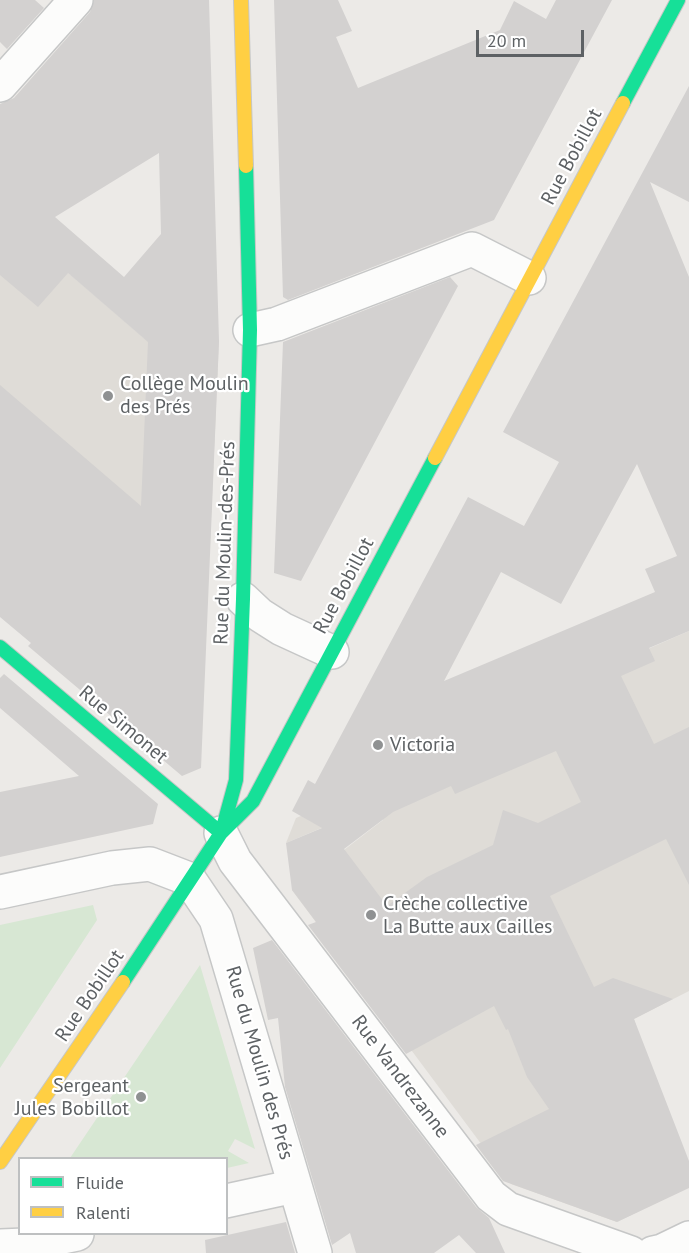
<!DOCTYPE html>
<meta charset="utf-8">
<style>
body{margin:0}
#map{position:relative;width:689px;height:1253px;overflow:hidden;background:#eceae7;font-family:"PT Sans",sans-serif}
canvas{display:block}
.legend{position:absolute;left:18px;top:1157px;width:210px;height:78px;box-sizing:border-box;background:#fff;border:2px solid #bec0c1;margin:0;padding:8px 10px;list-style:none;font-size:18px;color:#5d6164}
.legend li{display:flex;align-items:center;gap:12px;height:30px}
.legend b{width:30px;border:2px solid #bec0c1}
.scale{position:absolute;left:476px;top:30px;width:108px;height:27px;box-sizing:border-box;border:3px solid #5d6164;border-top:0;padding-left:8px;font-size:18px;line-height:21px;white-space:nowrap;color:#5d6164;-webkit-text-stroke:4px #fff;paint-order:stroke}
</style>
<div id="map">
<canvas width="689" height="1253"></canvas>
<ul class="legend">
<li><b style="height:8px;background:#16e098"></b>Fluide</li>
<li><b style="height:8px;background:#ffcf43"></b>Ralenti</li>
</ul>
<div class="scale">20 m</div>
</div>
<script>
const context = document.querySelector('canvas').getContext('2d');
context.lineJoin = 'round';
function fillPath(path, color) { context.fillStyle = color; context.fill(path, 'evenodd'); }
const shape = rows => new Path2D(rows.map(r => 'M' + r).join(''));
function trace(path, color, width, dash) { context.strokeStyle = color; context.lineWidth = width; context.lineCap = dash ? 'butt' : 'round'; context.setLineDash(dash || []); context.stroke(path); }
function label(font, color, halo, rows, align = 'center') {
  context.font = font + ' "PT Sans",sans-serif'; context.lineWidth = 4.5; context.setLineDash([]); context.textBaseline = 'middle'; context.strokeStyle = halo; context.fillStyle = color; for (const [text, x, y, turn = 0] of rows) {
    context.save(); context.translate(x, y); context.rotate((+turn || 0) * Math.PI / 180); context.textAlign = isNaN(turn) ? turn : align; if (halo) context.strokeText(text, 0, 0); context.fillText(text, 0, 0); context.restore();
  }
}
fillPath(shape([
 [0,214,144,338,219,341,210,544,0,451],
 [689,631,689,991,634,1019,689,1187,617,1222,511,1184,292,890,383,820,376,805,286,843,296,818,327,805,586,676]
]), '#dfdcd7');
fillPath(shape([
 [93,905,97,920,0,1068,0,925],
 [200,965,255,1149,235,1139,228,1151,249,1163,227,1168,226,1158,70,1158]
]), '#d7e7d3');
fillPath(shape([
 [0,0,35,0,44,8,7,49,0,42],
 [94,0,209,0,219,341,201,768,182,776,28,646,31,643,0,617,0,385,141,506,148,342,68,273,38,307,0,275,0,104,14,98,90,12],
 [159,153,161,234,124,277,55,217],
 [274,0,338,0,352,31,336,37,358,88,500,30,514,1,546,19,556,0,612,0,494,220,288,300,283,297],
 [689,86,689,202,650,182,689,277,689,631,649,648,655,661,621,676,654,744,689,727,689,885,666,839,550,896,594,987,613,978,673,999,634,1019,689,1161,689,1188,617,1222,503,1181,476,1145,549,1109,527,1077,508,1029,506,1030,494,1006,406,1054,308,925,316,922,292,890,286,843,322,828,292,811,308,780,315,784,468,497,524,526,559,462,503,432],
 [637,464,677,556,645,569,655,592,444,681,501,572,561,604],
 [556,751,581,802,538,823,503,810,493,845,427,877,387,906,344,849,393,812,451,786,455,794],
 [450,277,458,286,301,581,274,573,283,342],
 [4,674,158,804,153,824,0,857,0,792,79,776,0,708,0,678],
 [272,940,476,1207,489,1218,505,1253,476,1253,459,1235,434,1253,356,1253,350,1233,332,1245,285,1087,278,1018,268,1020,253,948],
 [286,1222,295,1253,206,1253,205,1240]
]), '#d3d1d0');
const street = shape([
 [0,85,76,0],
 [250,330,277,324,472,249,529,278],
 [243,599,260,615,282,629,332,652],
 [221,833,235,861,491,1196,508,1209,631,1253],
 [0,892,112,868,150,864,189,879,216,919,315,1253],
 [226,1201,295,1186],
 [0,1246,25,1245,77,1234],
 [653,1253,662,1251,689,1238]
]);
const fast = shape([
 [623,103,678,0],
 [0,647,221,833],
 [222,831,236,780,243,599,250,330,246,166],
 [123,982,221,833,253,801,435,458]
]);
const slow = shape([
 [241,0,246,166],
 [435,458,623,103],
 [0,1162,123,982]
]);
trace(street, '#c6c7c7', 36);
trace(fast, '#c6c7c6', 16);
trace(slow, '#c6c7c6', 16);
trace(street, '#fcfcfb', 33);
trace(fast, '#16e098', 14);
trace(slow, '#ffcf43', 14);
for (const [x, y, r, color] of [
 [108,396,6,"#8f9192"],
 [378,745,6,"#8f9192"],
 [371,915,6,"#8f9192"],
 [141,1097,6,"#8f9192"]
]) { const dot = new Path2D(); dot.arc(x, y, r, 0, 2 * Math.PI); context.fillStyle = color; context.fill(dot); trace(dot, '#fff', 2); }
label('20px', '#5d6164', '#fff', [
 ["Rue Bobillot",572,157,-62],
 ["Rue du Moulin-des-Prés",225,543,-88],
 ["Rue Bobillot",344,586,-62],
 ["Rue Simonet",123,725,40],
 ["Rue Bobillot",90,996,-56],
 ["Rue du Moulin des Prés",259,1063,74],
 ["Rue Vandrezanne",400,1077,53]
]);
label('20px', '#5d6164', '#fff', [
 ["Collège Moulin",120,384],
 ["des Prés",120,407],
 ["Victoria",390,745],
 ["Crèche collective",383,904],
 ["La Butte aux Cailles",383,927],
 ["Sergeant",129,1086,"right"],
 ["Jules Bobillot",129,1109,"right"]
], 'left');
</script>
